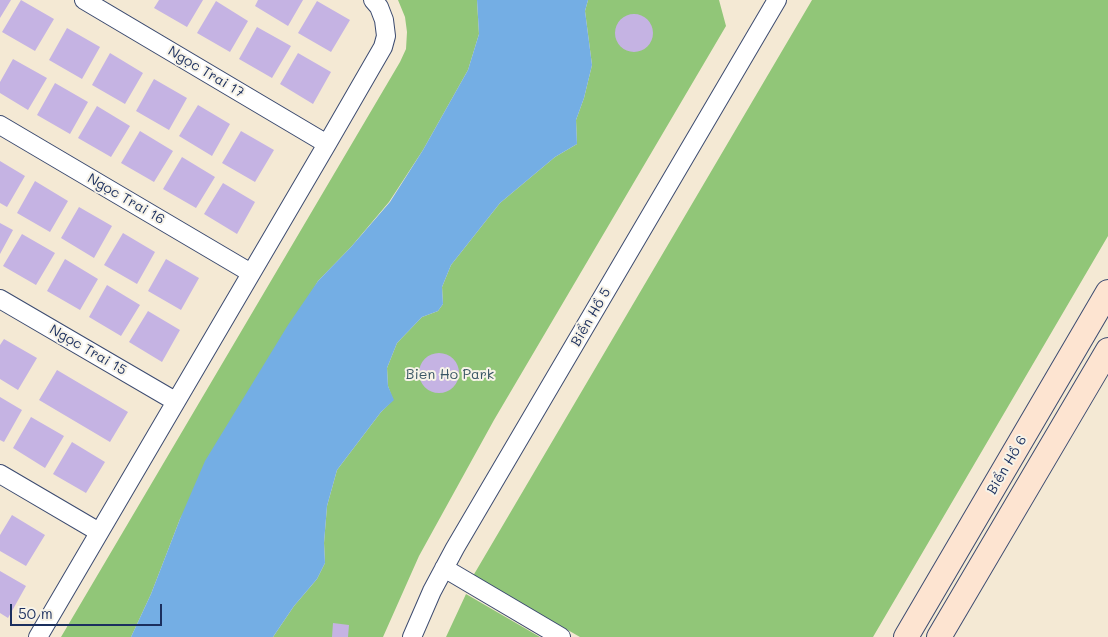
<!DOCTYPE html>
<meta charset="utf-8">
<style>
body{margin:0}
#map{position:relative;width:1108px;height:637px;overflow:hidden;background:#f4e9d4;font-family:Mali,sans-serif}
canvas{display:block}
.scale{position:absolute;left:10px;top:604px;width:152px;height:22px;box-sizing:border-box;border:2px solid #1b2f5e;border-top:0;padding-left:6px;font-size:15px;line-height:18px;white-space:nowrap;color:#1b2f5e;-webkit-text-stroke:4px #f7f3e8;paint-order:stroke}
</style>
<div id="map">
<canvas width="1108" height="637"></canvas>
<div class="scale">50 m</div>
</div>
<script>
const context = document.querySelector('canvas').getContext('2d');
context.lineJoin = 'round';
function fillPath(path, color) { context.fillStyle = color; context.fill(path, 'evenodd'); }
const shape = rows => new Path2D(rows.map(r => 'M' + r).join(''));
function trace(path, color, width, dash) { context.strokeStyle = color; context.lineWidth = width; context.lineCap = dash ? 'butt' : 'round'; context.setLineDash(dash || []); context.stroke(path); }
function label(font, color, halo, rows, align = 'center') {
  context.font = font + ' Mali,sans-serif'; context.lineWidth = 4; context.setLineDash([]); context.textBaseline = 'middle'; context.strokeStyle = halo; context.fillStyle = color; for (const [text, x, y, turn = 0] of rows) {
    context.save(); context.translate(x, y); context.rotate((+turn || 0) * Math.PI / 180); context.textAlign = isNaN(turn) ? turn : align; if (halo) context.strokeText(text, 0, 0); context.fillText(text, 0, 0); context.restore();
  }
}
fillPath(shape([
 [398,0,477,0,479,34,468,70,423,150,389,202,351,247,318,281,180,519,151,594,131,637,61,637,400,62,406,49,407,32,405,17],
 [588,0,719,0,726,26,494,420,419,556,383,637,273,637,294,606,317,579,325,563,324,543,327,506,337,470,381,412,393,400,388,386,387,368,397,343,422,317,438,311,443,304,442,287,451,265,500,203,555,157,577,144,576,120,584,98,592,65,585,11],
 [812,0,1108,0,1108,236,873,637,580,637,473,576],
 [466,594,540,637,446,637]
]), '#91c678');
fillPath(shape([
 [477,0,588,0,585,11,592,65,584,98,576,120,577,144,555,157,500,203,451,265,442,287,443,304,438,311,422,317,397,343,387,368,388,386,394,400,381,412,337,470,327,506,324,543,325,563,317,579,294,606,273,637,131,637,151,594,180,519,205,461,288,325,318,281,351,247,390,202,423,150,468,70,479,34]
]), '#74aee4');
fillPath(shape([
 [0,0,11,0,0,18],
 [21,0,54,19,35,51,2,32],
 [159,0,203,0,187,27,154,8],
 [258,0,303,0,288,26,255,6],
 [216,1,248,21,230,52,197,33],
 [317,1,350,20,331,52,298,33],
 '615 33a19 19 0 1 1 38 0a19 19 0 1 1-38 0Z',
 [257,27,291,46,272,78,239,59],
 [67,28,100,47,82,79,49,60],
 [110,53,143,73,125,104,92,85],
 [298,53,331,72,313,104,280,84],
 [13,59,47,78,28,110,0,93,0,82],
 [154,79,187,98,169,130,136,111],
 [55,83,88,102,70,134,37,115],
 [198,105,230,124,212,156,179,136],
 [97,106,130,126,111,157,78,138],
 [140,131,173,151,154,182,121,163],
 [241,131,274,150,255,182,222,163],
 [182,157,215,177,196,208,163,189],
 [0,161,25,176,7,207,0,203],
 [35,181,68,201,50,232,17,213],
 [223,183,255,202,237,234,204,214],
 [79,207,112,226,94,258,61,238],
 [0,223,13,230,0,254],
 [123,233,155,252,137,284,104,265],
 [22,234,55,253,36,285,3,266],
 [65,259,98,279,80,310,47,291],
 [166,259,199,278,181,310,148,291],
 [107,285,140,305,121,336,89,317],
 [148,311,180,330,162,362,129,342],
 [4,339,37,358,18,390,0,379,0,345],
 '419 373a20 20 0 1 1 40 0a20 20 0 1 1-40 0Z',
 [57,370,128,412,110,442,39,400],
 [0,397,22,410,4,442,0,440],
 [31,417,64,436,45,468,13,448],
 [72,442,105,462,86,493,53,474],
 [12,515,45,535,26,566,0,551,0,535],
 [0,571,26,586,8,618,0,613],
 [333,623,349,625,348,637,332,637]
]), '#c5b3e3');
const street = shape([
 [84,0,327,144],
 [0,125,251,273],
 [0,299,175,401],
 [0,474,99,532],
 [444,568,561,637],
 [38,637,327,144,383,47,386,36,384,20,379,7,373,0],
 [412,637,432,591,455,548,777,0]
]);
const secondary = shape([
 [906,637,1108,292],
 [939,637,1108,350]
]);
trace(street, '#3c4b70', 20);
trace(secondary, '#3c4b70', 26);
trace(street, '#fff', 18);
trace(secondary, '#fde4d1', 24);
label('14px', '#1b2f5e', '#f7f3e8', [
 ["Ngọc Trai 17",206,72,31],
 ["Ngọc Trai 16",126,199,30],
 ["Biển Hồ 5",591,317,-60],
 ["Ngọc Trai 15",88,350,30],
 ["Biển Hồ 6",1007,465,-60]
]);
label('14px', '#385564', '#f7f3e8', [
 ["Bien Ho Park",450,375]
]);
</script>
